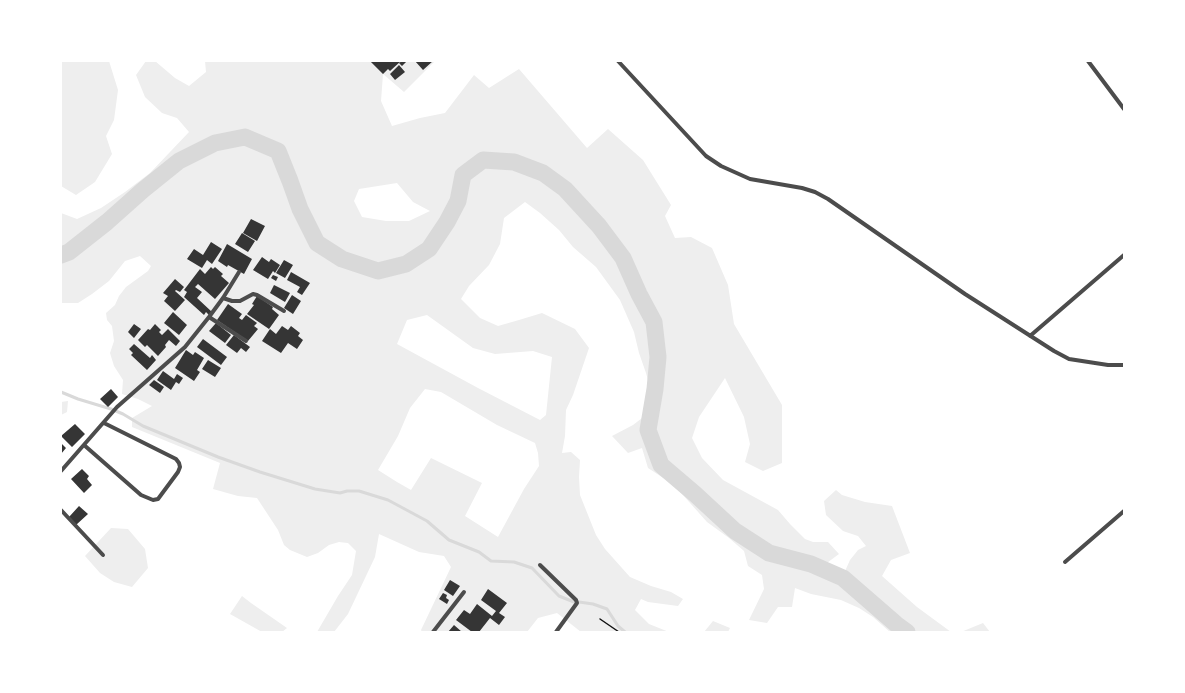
<!DOCTYPE html>
<style>
body{margin:0}
#map{position:relative;width:1185px;height:693px;overflow:hidden;background:#fff;font-family:"IBM Plex Sans",sans-serif}
canvas{display:block}
.frame{position:absolute;inset:0;border:62px solid #fff;pointer-events:none}
</style>
<div id="map">
<canvas width="1185" height="693"></canvas>
<div class="frame"></div>
</div>
<script>
const context = document.querySelector('canvas').getContext('2d');
context.lineJoin = 'round';
function fillPath(path, color) { context.fillStyle = color; context.fill(path, 'evenodd'); }
const shape = rows => new Path2D(rows.map(r => 'M' + r).join(''));
function trace(path, color, width, dash) { context.strokeStyle = color; context.lineWidth = width; context.lineCap = dash ? 'butt' : 'round'; context.setLineDash(dash || []); context.stroke(path); }
fillPath(shape([
 [61,61,109,61,118,90,114,120,106,136,112,154,95,182,76,195,61,186],
 [146,61,155,61,175,78,189,86,206,72,205,61,435,61,404,92,383,74,381,101,392,126,420,118,445,113,474,75,489,88,519,69,587,148,608,129,643,160,671,205,665,216,675,238,691,237,712,248,728,285,734,324,782,405,782,463,763,471,745,462,750,444,744,417,725,378,699,417,692,438,702,458,723,480,778,510,790,524,805,539,813,542,828,542,839,554,820,568,842,578,850,560,858,550,866,546,858,536,843,531,826,515,824,501,836,490,842,495,865,502,892,506,910,553,891,560,882,576,917,607,951,632,890,632,873,617,859,608,841,600,811,594,795,588,792,607,778,607,767,623,749,620,764,589,762,575,748,566,744,551,729,538,707,522,674,485,648,468,642,448,628,453,612,436,633,425,646,415,653,398,646,373,639,353,634,332,620,300,596,267,573,247,559,230,540,213,525,202,504,218,500,244,489,265,469,286,461,299,480,318,498,326,519,320,542,313,575,329,589,348,573,395,566,410,565,436,562,453,571,452,580,460,579,477,580,495,596,535,605,549,630,577,651,586,671,592,683,599,678,606,648,602,641,599,635,610,649,624,669,632,581,632,557,613,538,618,527,632,422,632,421,630,451,567,444,556,419,552,379,534,375,557,348,614,334,632,317,632,338,596,352,575,356,551,348,543,339,542,329,545,318,553,307,557,290,550,284,545,278,530,257,498,238,496,213,489,220,463,132,427,132,418,152,406,138,399,122,394,123,380,114,366,110,353,114,341,112,326,107,320,106,313,115,305,119,296,126,287,148,271,151,266,140,256,125,261,109,281,92,294,78,303,61,303,61,213,77,219,101,208,125,192,150,173,189,132,177,118,162,113,145,97,136,75],
 [397,183,413,202,430,211,409,221,386,221,362,217,354,201,359,189],
 [427,315,473,348,495,354,533,351,552,357,546,415,540,420,478,388,397,344,407,320],
 [425,389,441,392,497,425,535,443,538,453,539,466,524,489,498,537,465,516,482,483,431,458,411,490,397,482,378,470,398,436,410,408],
 [68,401,67,412,61,415,61,402],
 [111,528,128,529,145,549,148,568,132,587,114,582,100,573,85,556],
 [242,596,251,603,287,628,282,632,262,632,230,614],
 [713,621,730,628,728,632,704,632],
 [983,623,990,632,961,632]
]), '#eee');
trace(shape([
 [61,392,78,399,111,409,123,414,143,426,218,457,260,472,315,489,340,493,347,491,359,491,388,500,427,521,449,540,479,552,491,561,514,562,532,568,559,596,574,602],
 [579,602,593,604,607,609,618,626,625,632]
]), '#d9d9d9', 3);
trace(shape([
 [61,255,69,252,107,222,143,190,179,161,215,143,245,137,278,151,290,181,300,209,317,243,342,259,378,271,406,264,429,249,447,222,458,201,463,175,483,160,514,162,543,173,565,189,599,226,623,258,639,294,654,322,658,357,655,389,648,430,661,465,695,494,735,531,769,553,811,564,843,578,896,624,907,632]
]), '#d9d9d9', 17);
fillPath(shape([
 [370,61,401,61,390,71,388,69,383,74],
 [402,61,407,61,402,66,399,63],
 [415,61,433,61,423,70],
 [399,65,405,72,395,80,390,74],
 [251,219,265,226,257,241,243,233],
 [242,233,255,241,248,252,235,244],
 [211,242,222,249,212,264,207,260,202,268,187,259,194,249,203,255],
 [227,244,252,259,244,274,228,265,227,267,218,261],
 [262,257,269,262,271,259,280,265,275,273,273,271,268,279,253,270],
 [284,260,293,265,285,278,276,273],
 [211,267,213,269,215,267,223,274,221,276,229,283,215,299,198,284,195,287,202,292,197,298,212,312,209,315,206,312,204,315,184,297,187,292,184,290,200,269,205,274],
 [291,272,310,283,302,295,297,292,300,287,287,280],
 [273,275,278,277,276,281,271,278],
 [175,279,184,287,180,292,176,290,175,291,185,300,175,311,164,301,168,296,163,293],
 [274,285,290,293,285,302,270,293],
 [292,295,301,301,293,314,284,308],
 [257,296,273,307,272,309,279,315,269,329,247,314,254,305,252,304],
 [228,304,242,314,239,318,242,320,246,315,257,323,254,326,258,329,248,341,217,320],
 [173,312,187,325,179,335,164,323],
 [216,323,231,335,225,343,209,331],
 [134,324,141,329,134,338,128,332],
 [155,324,161,330,159,332,162,335,168,329,180,341,176,346,169,340,165,345,166,347,158,356,147,345,145,347,138,340,148,329,150,330],
 [282,326,288,330,291,326,300,333,298,336,303,340,297,349,288,343,281,353,262,341,270,329,276,334],
 [234,335,250,347,246,352,241,348,237,353,226,345],
 [203,339,227,357,221,365,197,347],
 [134,344,150,358,152,355,156,360,147,370,131,355,133,353,129,349],
 [186,350,193,355,195,352,204,358,197,370,200,372,194,381,175,368],
 [208,360,221,368,215,377,202,369],
 [163,371,174,379,177,374,183,378,179,384,176,382,171,390,157,380],
 [154,380,164,387,160,393,149,385],
 [111,389,118,397,108,407,100,399],
 [75,424,85,434,72,447,61,436],
 [61,443,66,448,61,454],
 [82,469,89,476,87,479,92,485,84,493,71,479],
 [79,506,88,514,76,525,69,517],
 [450,580,460,586,453,596,444,590],
 [488,589,507,603,499,613,505,617,499,625,490,618,479,632,472,632,456,620,464,610,470,614,477,604,492,616,496,611,481,600],
 [443,593,447,595,446,598,449,600,447,604,439,599],
 [454,625,462,632,448,632]
]), '#353535');
trace(shape([
 [600,619,619,632]
]), '#111', 1.5);
trace(shape([
 [618,61,706,156,721,166,750,179,802,188,815,192,828,199,965,294,1054,351,1069,359,1108,365,1124,365],
 [1088,61,1124,109],
 [223,298,232,301,240,301,253,294,257,295,284,311],
 [209,317,246,341],
 [1030,336,1124,255],
 [84,445,141,495,153,500,158,499,178,472,180,467,179,463,176,459,104,423],
 [61,471,117,407,185,347,209,317,223,298,239,272],
 [61,510,103,555],
 [1065,562,1124,511],
 [540,565,576,600,577,603,556,632],
 [433,632,464,592]
]), '#4c4c4c', 4);
</script>
